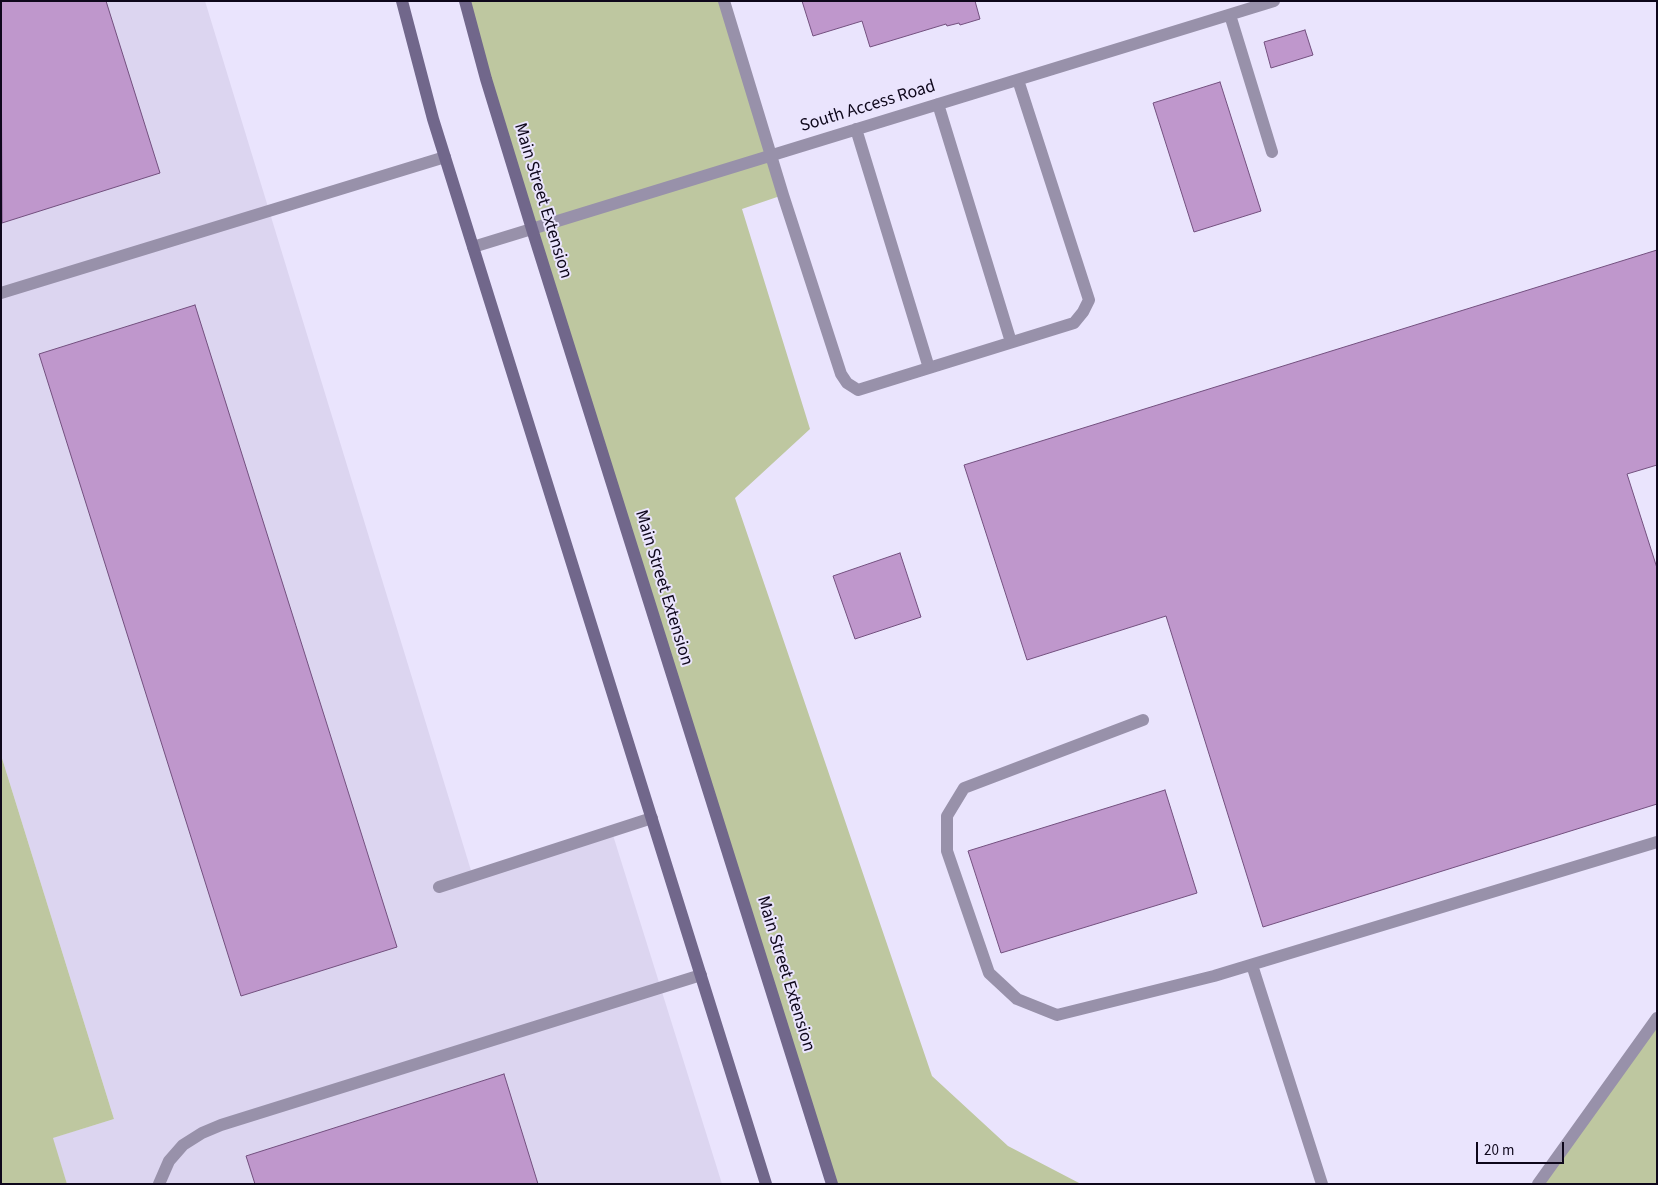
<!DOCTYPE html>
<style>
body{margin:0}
#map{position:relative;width:1658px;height:1185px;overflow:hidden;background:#eae4fd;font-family:"Source Sans 3",sans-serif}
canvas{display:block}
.frame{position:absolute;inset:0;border:2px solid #0e071b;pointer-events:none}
.scale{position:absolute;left:1476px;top:1142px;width:88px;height:22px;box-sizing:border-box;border:2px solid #0e071b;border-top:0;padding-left:6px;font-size:15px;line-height:18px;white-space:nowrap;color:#0e071b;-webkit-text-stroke:4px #eae4fd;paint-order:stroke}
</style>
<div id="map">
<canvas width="1658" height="1185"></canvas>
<div class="frame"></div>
<div class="scale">20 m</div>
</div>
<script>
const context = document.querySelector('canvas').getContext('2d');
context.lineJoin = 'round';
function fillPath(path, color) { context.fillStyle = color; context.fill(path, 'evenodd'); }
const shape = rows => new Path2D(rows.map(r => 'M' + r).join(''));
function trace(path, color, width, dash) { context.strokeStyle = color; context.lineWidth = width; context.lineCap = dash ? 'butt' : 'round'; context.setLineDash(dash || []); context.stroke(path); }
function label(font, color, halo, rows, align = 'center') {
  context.font = font + ' "Source Sans 3",sans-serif'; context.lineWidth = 4; context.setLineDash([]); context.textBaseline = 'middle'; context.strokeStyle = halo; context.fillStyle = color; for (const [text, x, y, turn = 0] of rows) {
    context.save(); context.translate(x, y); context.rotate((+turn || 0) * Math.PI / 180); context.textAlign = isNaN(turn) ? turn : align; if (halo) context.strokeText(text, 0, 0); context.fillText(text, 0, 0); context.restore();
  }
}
fillPath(shape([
 [1,1,205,1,473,877,612,832,722,1184,67,1184,52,1138,114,1119,1,755]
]), '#dcd5f0');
fillPath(shape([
 [465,1,724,1,783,195,742,209,810,429,735,498,932,1076,1008,1146,1081,1184,832,1184],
 [1,755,114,1119,53,1138,67,1184,1,1184],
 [1657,1018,1657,1184,1538,1184]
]), '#bec7a0');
const building = shape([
 [1,1,106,1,160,173,2,223,1,1],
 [802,1,975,1,980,19,960,25,959,23,947,26,946,24,870,47,862,21,813,36,802,1],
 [1305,30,1313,55,1271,68,1264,42,1305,30],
 [1220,82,1261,211,1194,232,1153,103,1220,82],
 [1657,250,1657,465,1627,474,1657,568,1657,804,1263,927,1166,616,1027,660,964,465,1657,250],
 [195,305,397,947,241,996,39,354,195,305],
 [900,553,921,617,855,639,833,576,900,553],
 [1165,790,1197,893,1001,953,968,851,1165,790],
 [504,1074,538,1184,255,1184,246,1156,504,1074]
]);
fillPath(building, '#bf97cc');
trace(building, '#73507f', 1);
trace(shape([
 [724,1,783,195,841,374,847,383,858,390,1074,323,1083,312,1089,300,1018,80],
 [1230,15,1272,152],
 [938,104,1011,342],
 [856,129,929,368],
 [473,247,1274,1],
 [1,293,445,157],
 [1143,720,964,788,947,816,947,851,989,973,1017,999,1057,1015,1214,976,1657,842],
 [439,887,652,818],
 [1252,965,1322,1184],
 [159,1184,169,1161,183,1145,202,1133,221,1125,701,975],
 [1538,1184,1657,1018]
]), '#9891aa', 12);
trace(shape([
 [402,1,433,119,766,1184],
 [465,1,486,79,532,229,832,1184]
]), '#71678b', 12);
label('18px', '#0e071b', '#eae4fd', [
 ["South Access Road",868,107,-17],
 ["Main Street Extension",542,201,73],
 ["Main Street Extension",663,588,73],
 ["Main Street Extension",785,974,73]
]);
</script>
